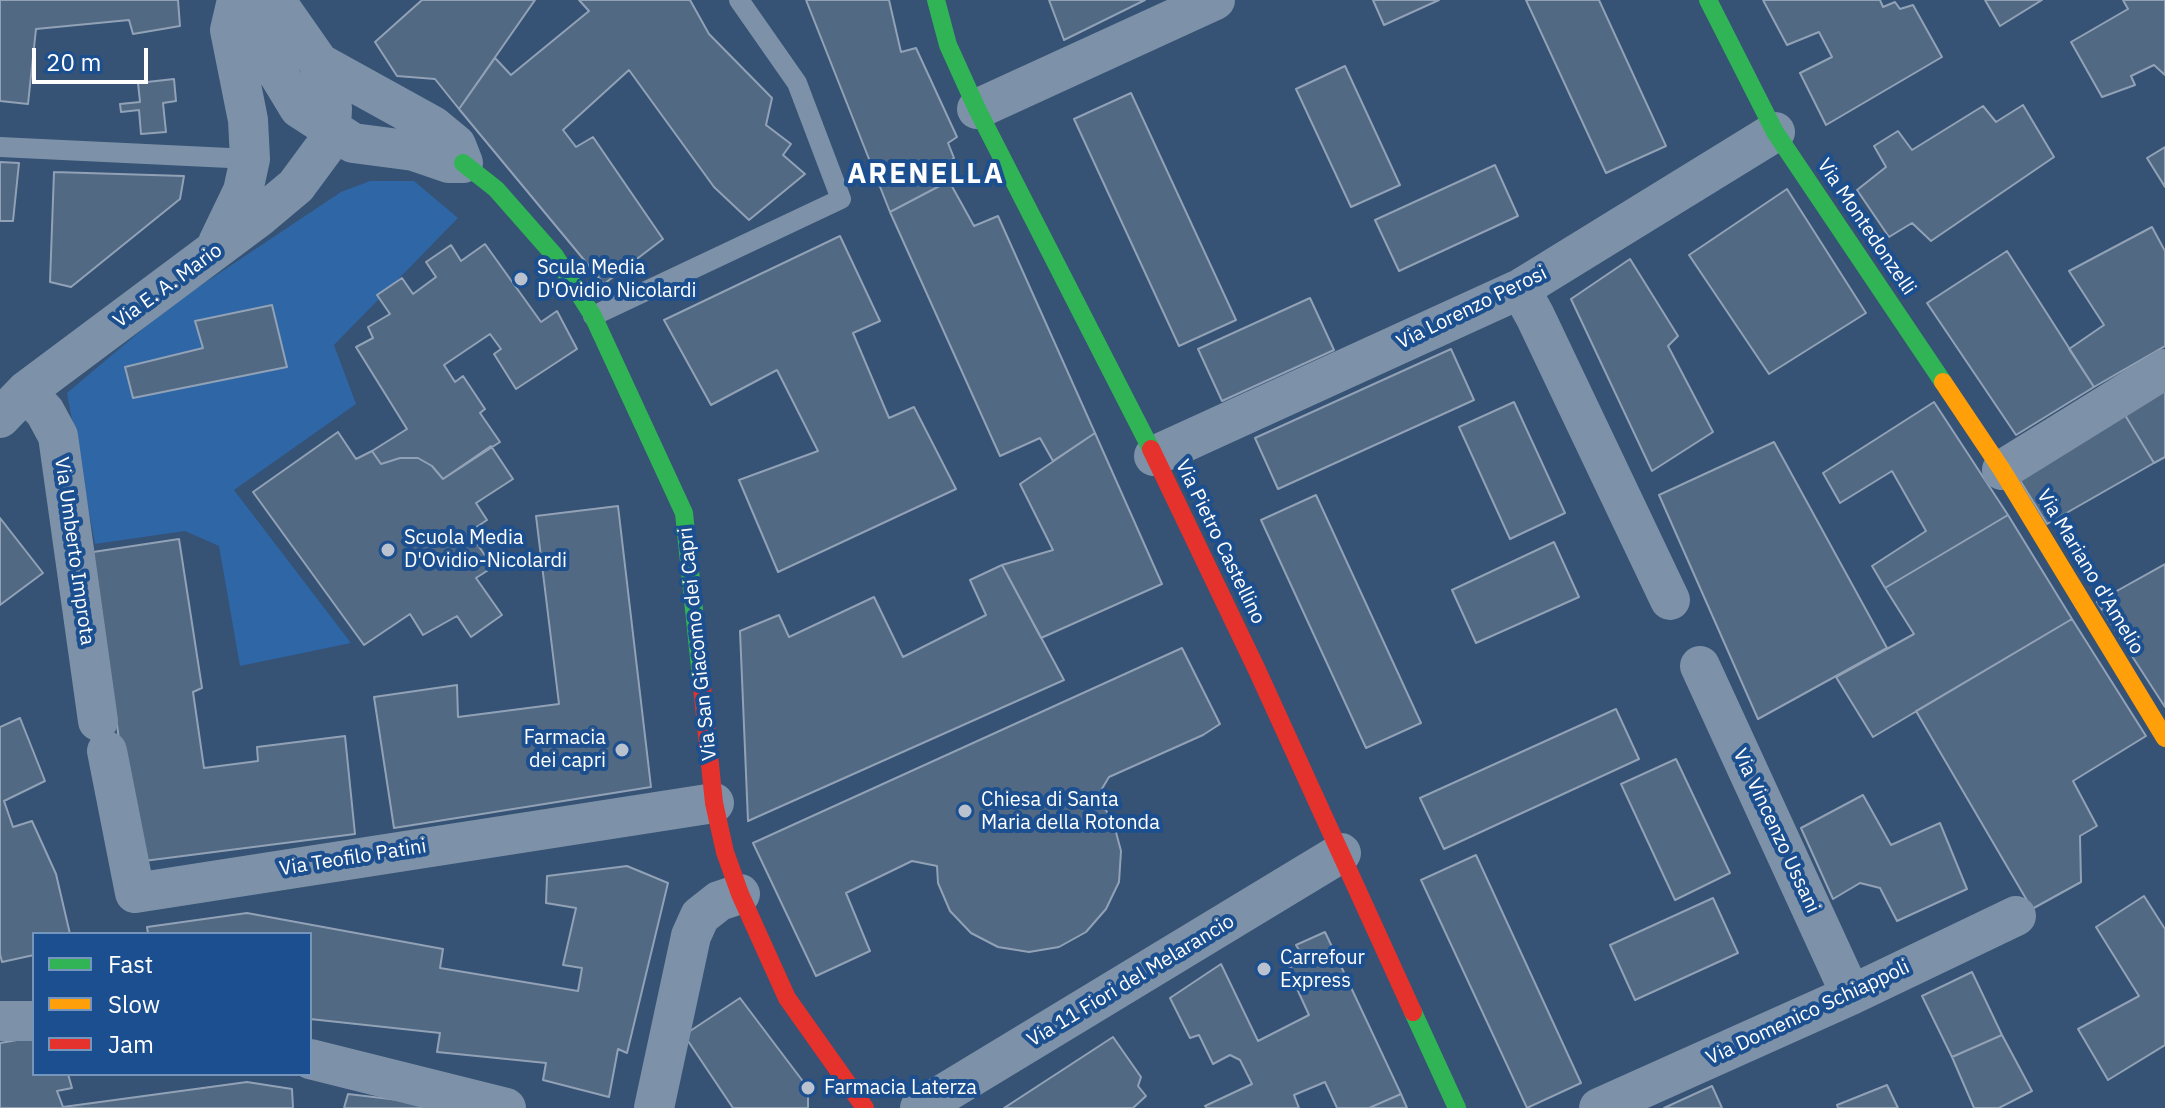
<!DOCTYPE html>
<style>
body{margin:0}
#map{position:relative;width:2165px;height:1108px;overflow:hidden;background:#365274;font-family:"IBM Plex Sans",sans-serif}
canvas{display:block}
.legend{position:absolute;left:32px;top:932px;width:280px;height:144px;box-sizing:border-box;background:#1b4f8f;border:2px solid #7695bc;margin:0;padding:10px 14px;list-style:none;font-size:24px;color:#fff}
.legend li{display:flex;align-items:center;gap:16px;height:40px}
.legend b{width:40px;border:2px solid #7695bc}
.scale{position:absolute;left:32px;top:48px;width:116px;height:36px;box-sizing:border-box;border:4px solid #fff;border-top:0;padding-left:10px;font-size:24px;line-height:28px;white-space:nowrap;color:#fff;-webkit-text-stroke:6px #1b4f8f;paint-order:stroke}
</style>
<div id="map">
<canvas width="2165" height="1108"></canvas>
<ul class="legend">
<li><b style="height:10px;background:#30b455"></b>Fast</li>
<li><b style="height:10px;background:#ff9f0a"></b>Slow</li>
<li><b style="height:10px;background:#e5322d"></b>Jam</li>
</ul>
<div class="scale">20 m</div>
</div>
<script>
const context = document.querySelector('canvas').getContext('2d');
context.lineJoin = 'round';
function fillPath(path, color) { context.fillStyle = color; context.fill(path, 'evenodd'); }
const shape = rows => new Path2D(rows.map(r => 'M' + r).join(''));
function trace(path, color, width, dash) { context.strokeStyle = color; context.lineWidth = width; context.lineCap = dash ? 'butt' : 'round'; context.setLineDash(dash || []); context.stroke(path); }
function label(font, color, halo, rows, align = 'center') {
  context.font = font + ' "IBM Plex Sans",sans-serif'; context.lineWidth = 8; context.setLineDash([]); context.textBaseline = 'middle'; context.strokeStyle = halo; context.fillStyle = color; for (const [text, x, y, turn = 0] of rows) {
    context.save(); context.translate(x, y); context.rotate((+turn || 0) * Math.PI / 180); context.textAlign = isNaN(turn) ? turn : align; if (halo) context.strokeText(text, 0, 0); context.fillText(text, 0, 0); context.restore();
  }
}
fillPath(shape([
 [370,181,414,181,458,218,334,345,356,404,234,490,351,643,240,666,219,546,185,531,95,544,67,393,170,306,341,192]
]), '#2f66a5');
const building = shape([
 [0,0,178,0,180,26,133,34,129,20,36,29,28,104,0,101,0,0],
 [422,0,535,0,459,109,435,79,397,76,375,42,422,0],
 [690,0,709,34,772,98,766,125,791,144,783,155,805,174,749,220,714,187,629,70,563,130,576,147,593,137,663,239,604,284,459,109,495,58,511,75,589,11,579,0,690,0],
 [806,0,889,0,901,52,916,48,957,137,948,143,954,158,944,166,949,181,890,212,806,0],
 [1049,0,1145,0,1064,40,1049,0],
 [1373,0,1439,0,1384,25,1373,0],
 [1526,0,1599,0,1666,146,1606,173,1526,0],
 [1763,0,1880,0,1883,7,1895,2,1900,9,1913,5,1942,57,1826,125,1800,73,1832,57,1819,32,1787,45,1763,0],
 [1985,0,2042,0,2000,26,1985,0],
 [2123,0,2165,0,2165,75,2154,65,2131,76,2135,85,2102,97,2071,42,2128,9,2123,0],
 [1345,66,1400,185,1351,207,1296,89,1345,66],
 [174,79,176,101,163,103,166,132,141,134,139,110,121,112,120,104,140,102,138,83,174,79],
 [1131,93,1236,320,1179,346,1074,119,1131,93],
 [2023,105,2054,157,1931,241,1912,223,1889,237,1857,190,1886,167,1874,146,1898,131,1912,150,1983,106,1996,122,2023,105],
 [2165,147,2165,187,2147,158,2165,147],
 [0,162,19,163,13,221,0,221,0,162],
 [1495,165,1518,216,1399,271,1375,220,1495,165],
 [54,172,184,176,180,199,71,287,50,282,54,172],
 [949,181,974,226,998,216,1095,433,1053,461,1040,438,1000,456,890,212,949,181],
 [1787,189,1866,313,1769,374,1689,255,1787,189],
 [2152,227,2165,251,2165,346,2094,387,2069,349,2104,325,2069,271,2152,227],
 [840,236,880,321,853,333,889,418,914,407,956,489,778,572,739,480,818,451,777,370,711,405,664,320,840,236],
 [485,244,541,322,557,311,577,349,516,389,494,354,501,349,490,334,444,365,455,382,463,376,485,409,480,413,500,442,443,479,432,466,418,458,400,458,381,464,372,451,407,429,356,347,373,338,368,327,390,314,377,295,402,278,413,294,436,277,426,262,451,245,461,261,485,244],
 [2007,251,2094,387,2016,435,1927,303,2007,251],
 [1630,259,1678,336,1668,346,1713,432,1652,471,1571,299,1630,259],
 [1310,298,1334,350,1222,401,1198,349,1310,298],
 [272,305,287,367,133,398,125,367,203,348,195,321,272,305],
 [1451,349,1474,400,1278,489,1255,438,1451,349],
 [2165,385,2165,457,2154,463,2122,410,2165,385],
 [1514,402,1565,513,1510,539,1459,427,1514,402],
 [1934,402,2008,515,1885,588,1872,566,1926,531,1892,471,1840,503,1823,473,1934,402],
 [2122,410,2154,463,2047,524,2016,474,2122,410],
 [338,432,356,459,372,451,381,464,400,458,418,458,432,466,443,479,491,446,513,479,476,503,487,520,469,532,493,567,476,578,502,615,471,637,457,616,423,635,410,614,364,645,253,492,338,432],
 [1095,433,1162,584,1041,638,1002,565,1053,550,1020,484,1095,433],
 [1774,442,1887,648,1758,719,1659,495,1774,442],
 [1316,495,1421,723,1366,748,1261,520,1316,495],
 [618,506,651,787,394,828,374,697,457,685,458,717,559,704,536,516,618,506],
 [2008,515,2072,619,1873,737,1836,677,1914,634,1885,588,2008,515],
 [0,518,43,573,0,605,0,518],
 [179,539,202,688,193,692,204,768,258,761,257,747,345,736,355,834,136,862,93,552,179,539],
 [1554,542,1579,597,1476,643,1452,590,1554,542],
 [2165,564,2165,707,2097,602,2165,564],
 [1002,565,1064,680,748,821,740,631,779,615,789,637,874,597,903,657,986,615,970,580,1002,565],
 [2072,619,2146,736,2073,781,2097,826,2080,836,2081,882,2032,909,1916,711,2072,619],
 [1182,648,1220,724,1203,735,1109,777,1097,797,1113,821,1121,851,1119,882,1106,909,1086,932,1059,947,1029,952,998,947,971,933,950,911,938,883,937,866,912,861,846,893,870,951,816,976,753,843,1182,648],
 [1616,709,1639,759,1444,849,1420,798,1616,709],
 [20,718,45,781,4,801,13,827,32,821,56,874,70,934,34,934,34,955,2,962,0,954,0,727,20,718],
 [1676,759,1730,873,1675,900,1621,784,1676,759],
 [1863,795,1891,845,1940,823,1967,889,1897,921,1880,888,1860,883,1833,899,1801,828,1863,795],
 [1476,855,1581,1083,1527,1108,1421,880,1476,855],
 [627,866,668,883,627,1053,618,1049,609,1097,543,1080,546,1063,437,1052,440,1033,310,1019,310,934,148,934,147,927,247,913,443,949,440,968,578,991,582,968,563,965,576,908,546,903,547,876,627,866],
 [2144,896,2165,929,2165,1045,2108,1080,2078,1029,2139,996,2096,927,2144,896],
 [1713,898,1738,953,1635,1000,1610,945,1713,898],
 [1325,932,1401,1094,1369,1108,1337,1108,1325,1082,1294,1095,1299,1108,1207,1108,1205,1106,1252,1084,1240,1060,1230,1055,1213,1064,1199,1035,1190,1038,1170,998,1221,964,1258,1041,1309,1015,1288,969,1304,958,1296,945,1325,932],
 [1972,972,2002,1035,1952,1057,1922,996,1972,972],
 [740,998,808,1088,808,1108,733,1108,684,1035,740,998],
 [2002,1035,2032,1091,1999,1108,1974,1108,1952,1057,2002,1035],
 [34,1037,34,1074,68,1074,72,1088,57,1091,63,1107,247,1082,292,1089,293,1108,0,1108,0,1043,34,1037],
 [1113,1037,1141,1077,1138,1086,1146,1096,1133,1108,1004,1108,1113,1037],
 [1887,1085,1898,1108,1838,1108,1837,1105,1887,1085],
 [1712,1086,1722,1108,1664,1108,1712,1086],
 [348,1094,424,1103,440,1108,344,1108,348,1094],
 [1401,1094,1407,1108,1369,1108,1401,1094]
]);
fillPath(building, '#526984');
trace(building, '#92a2b6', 2);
trace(shape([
 [0,147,250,159],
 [593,316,841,199,797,83,739,0]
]), '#7d92a8', 20);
trace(shape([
 [253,0,255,17,279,75,299,108,353,143,414,151,449,163,463,163,456,145,433,126,319,63],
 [977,109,1215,0],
 [218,243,243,191,250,159,248,120,230,30,237,0],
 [1520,289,1535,316,1670,600],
 [26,391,45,412,58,436,98,721],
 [0,418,26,391,259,217,296,186,327,144,331,129,332,108,319,63,275,0],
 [1154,456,1520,289,1775,132],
 [2002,470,2165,369],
 [1700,666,1851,995],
 [107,751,135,893,714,803],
 [0,1021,34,1021],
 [310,1059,506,1108],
 [654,1108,691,936,700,916,719,901,740,894],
 [920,1108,1341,853],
 [1599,1108,1851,995,2016,916]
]), '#7d92a8', 40);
trace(shape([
 [936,0,948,45,977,109,1151,449],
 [1708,0,1775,132,1943,382],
 [463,163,496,189,555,256,593,316,684,513,702,687],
 [1413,1012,1457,1108]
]), '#30b455', 18);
trace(shape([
 [1943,382,2002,470,2165,738]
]), '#ff9f0a', 18);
trace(shape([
 [1151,449,1257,670,1413,1012],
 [702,687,714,803,725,852,740,894,787,998,865,1108]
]), '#e5322d', 18);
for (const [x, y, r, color] of [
 [521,279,8,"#b9c2ce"],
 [388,550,8,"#b9c2ce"],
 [622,750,8,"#b9c2ce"],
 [965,811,8,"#b9c2ce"],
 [1264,969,8,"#b9c2ce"],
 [808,1088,8,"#b9c2ce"]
]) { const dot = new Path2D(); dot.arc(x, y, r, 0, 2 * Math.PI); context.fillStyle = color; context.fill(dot); trace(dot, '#1b4f8f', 3); }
label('20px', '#fff', '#1b4f8f', [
 ["Via Montedonzelli",1866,227,56],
 ["Via E. A. Mario",168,286,-36],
 ["Via Lorenzo Perosi",1472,308,-26],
 ["Via Pietro Castellino",1220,542,64],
 ["Via Umberto Improta",74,551,82],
 ["Via Mariano d'Amelio",2090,572,59],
 ["Via San Giacomo dei Capri",698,644,-96],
 ["Via Vincenzo Ussani",1776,831,65],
 ["Via Teofilo Patini",353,858,-9],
 ["Via 11 Fiori del Melarancio",1131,981,-31],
 ["Via Domenico Schiappoli",1808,1013,-25]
]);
label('20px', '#fff', '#1b4f8f', [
 ["Scula Media",537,268],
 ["D'Ovidio Nicolardi",537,291],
 ["Scuola Media",404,538],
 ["D'Ovidio-Nicolardi",404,561],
 ["Farmacia",606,738,"right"],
 ["dei capri",606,761,"right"],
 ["Chiesa di Santa",981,800],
 ["Maria della Rotonda",981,823],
 ["Carrefour",1280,958],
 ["Express",1280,981],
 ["Farmacia Laterza",824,1088]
], 'left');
context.letterSpacing = '2px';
label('bold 28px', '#fff', '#1b4f8f', [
 ["ARENELLA",926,175]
]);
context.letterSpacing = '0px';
</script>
